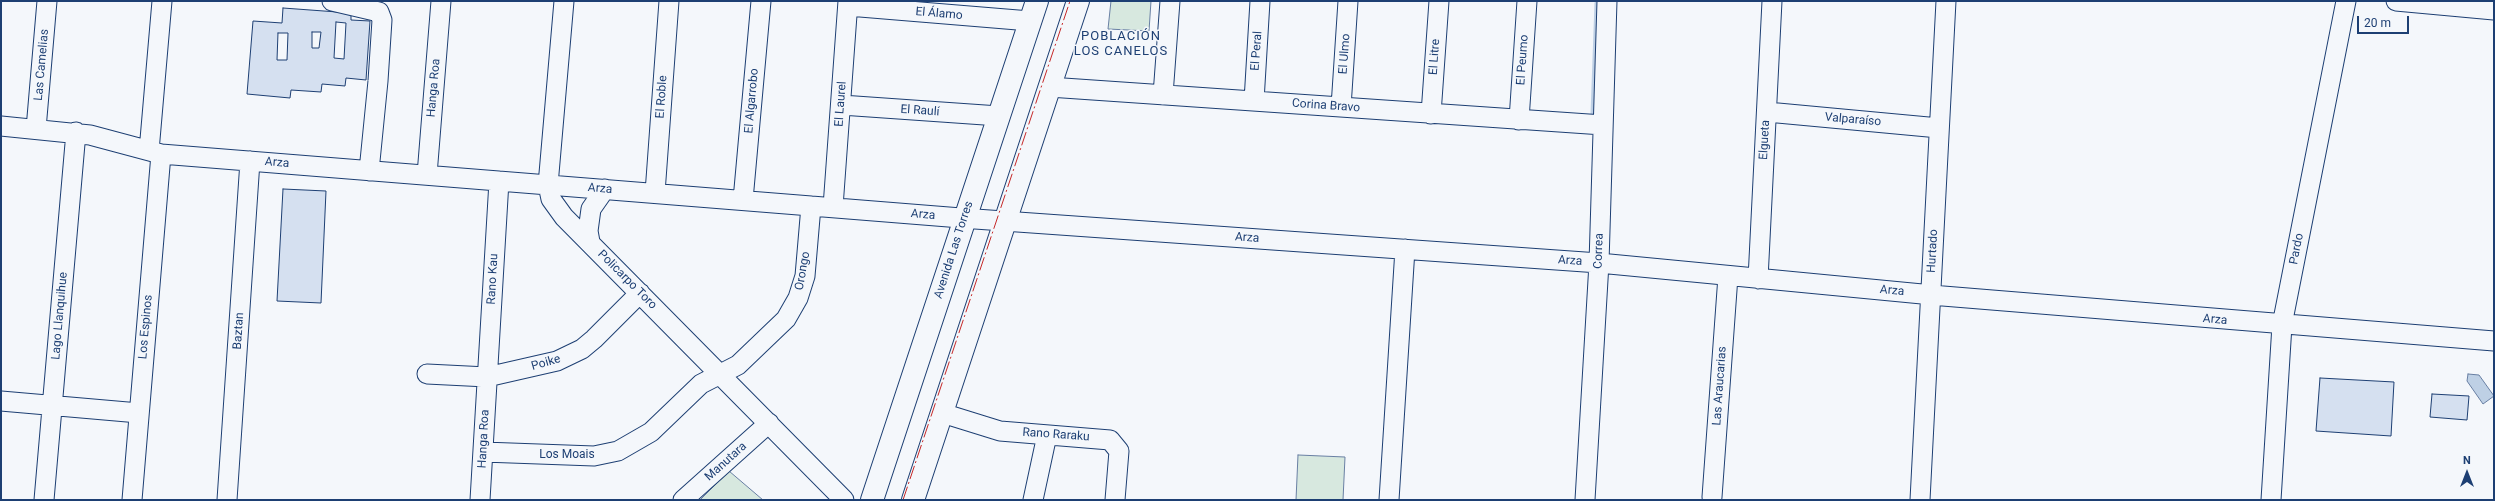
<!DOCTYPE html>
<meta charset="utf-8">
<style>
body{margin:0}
#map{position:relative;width:2495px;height:501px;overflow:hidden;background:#f4f7fb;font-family:Roboto,sans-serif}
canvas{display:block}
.frame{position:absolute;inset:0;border:2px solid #1d3f73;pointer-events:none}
.north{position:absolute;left:2447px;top:453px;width:40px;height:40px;-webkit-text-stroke:3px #f4f7fb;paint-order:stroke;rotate:0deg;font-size:11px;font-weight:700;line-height:16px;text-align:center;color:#1d3f73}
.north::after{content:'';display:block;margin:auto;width:14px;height:18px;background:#1d3f73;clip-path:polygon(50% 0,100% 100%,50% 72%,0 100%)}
.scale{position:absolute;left:2357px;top:16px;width:52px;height:18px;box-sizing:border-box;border:2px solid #1d3f73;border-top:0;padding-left:5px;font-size:12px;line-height:14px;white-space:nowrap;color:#1d3f73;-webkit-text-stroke:3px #f4f7fb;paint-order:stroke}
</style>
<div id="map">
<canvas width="2495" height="501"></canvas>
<div class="frame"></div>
<div class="north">N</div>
<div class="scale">20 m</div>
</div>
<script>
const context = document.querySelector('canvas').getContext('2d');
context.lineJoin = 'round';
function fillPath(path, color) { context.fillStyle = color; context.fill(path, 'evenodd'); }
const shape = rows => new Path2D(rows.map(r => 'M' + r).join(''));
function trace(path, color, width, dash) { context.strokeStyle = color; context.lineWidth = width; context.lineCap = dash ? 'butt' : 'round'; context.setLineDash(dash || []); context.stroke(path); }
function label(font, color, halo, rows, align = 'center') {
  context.font = font + ' Roboto,sans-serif'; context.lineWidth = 3; context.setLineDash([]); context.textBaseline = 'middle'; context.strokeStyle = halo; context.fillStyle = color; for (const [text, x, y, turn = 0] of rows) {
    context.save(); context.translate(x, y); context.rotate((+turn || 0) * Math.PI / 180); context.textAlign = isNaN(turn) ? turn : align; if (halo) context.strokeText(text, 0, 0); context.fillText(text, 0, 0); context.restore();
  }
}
const green = shape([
 [1111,1,1151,1,1149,31,1108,29,1111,1],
 [1298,455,1345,457,1343,500,1296,500,1298,455],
 [729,471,763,500,700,500,729,471]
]);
fillPath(green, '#d7e8df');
trace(green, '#687fa3', 1);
const water = shape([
 [2468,374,2479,375,2494,396,2483,404,2467,381,2468,374]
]);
fillPath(water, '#bed0e5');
trace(water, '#687fa3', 1);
trace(shape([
 [1593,114,1597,3]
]), '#bed0e5', 5);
const building = shape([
 [283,8,351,13,351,20,370,21,366,80,346,78,345,86,322,84,321,92,291,90,290,98,247,94,253,21,282,23,283,8],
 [336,22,346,23,344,59,334,58,336,22],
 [312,32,321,32,319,48,312,48,312,32],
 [278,33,288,33,287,60,277,60,278,33],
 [283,189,326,191,321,303,277,301,283,189],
 [2320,378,2394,382,2391,436,2316,431,2320,378],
 [2432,394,2469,396,2467,420,2430,417,2432,394]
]);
fillPath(building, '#d5e0f0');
trace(building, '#1d3f73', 1);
const minor = shape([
 [332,1,379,12,382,20,378,81,369,171],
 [564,1,548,185,551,199,564,217,844,500],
 [2396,1,2494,10],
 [848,6,1030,21],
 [1049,87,1603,125],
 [1163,95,1170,1],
 [1254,101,1260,1],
 [841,105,999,116],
 [1341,107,1348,1],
 [1767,112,1939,128],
 [1431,114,1439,1],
 [1519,120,1527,1],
 [1,126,90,135,161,154,961,218,1599,263,1943,296,2494,341],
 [36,129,47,1],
 [149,151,162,1],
 [427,175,441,1],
 [655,193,669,1],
 [743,200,761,1],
 [833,207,848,1],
 [590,242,588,231,591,209,605,189],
 [1758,279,1772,1],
 [427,374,487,377,557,361,582,349,594,339,640,293],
 [1,401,139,413],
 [942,413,1000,431,1110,440,1119,451,1115,500],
 [483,452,594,456,618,451,651,432,701,384,738,365,786,319,798,298,805,276,811,206],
 [1712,497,1728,276],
 [44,500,76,132],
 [132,500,161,154],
 [227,500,250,161],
 [480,500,499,181],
 [683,500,769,423],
 [1033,500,1047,435],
 [1389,500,1405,249],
 [1585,500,1599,263,1607,1],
 [1920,500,1946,1],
 [2271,500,2282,325,2346,1]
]);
const major = shape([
 [872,500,1037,1],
 [913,500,1078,1]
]);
trace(minor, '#1d3f73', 21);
trace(major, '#1d3f73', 24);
trace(minor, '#f4f7fb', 19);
trace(major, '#f4f7fb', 22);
trace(shape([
 [903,500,1070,1]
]), '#c62828', 1, [14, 3, 2, 3]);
label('12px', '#1d3f73', '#f4f7fb', [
 ["El Álamo",939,14,5],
 ["El Peral",1257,51,-86],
 ["El Ulmo",1345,54,-86],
 ["El Litre",1435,57,-86],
 ["El Peumo",1523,60,-86],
 ["Las Camelias",42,65,-85],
 ["Hanga Roa",434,88,-85],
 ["El Roble",662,97,-86],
 ["El Algarrobo",752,101,-85],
 ["El Laurel",841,104,-86],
 ["Corina Bravo",1326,106,4],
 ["El Raulí",920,111,4],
 ["Valparaíso",1853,120,5],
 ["Elgueta",1765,140,-87],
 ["Arza",277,163,5],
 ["Arza",600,189,5],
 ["Arza",923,215,5],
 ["Arza",1247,238,4],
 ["Pardo",2297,249,-79],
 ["Avenida Las Torres",954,250,-72],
 ["Correa",1599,251,-88],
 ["Hurtado",1933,251,-87],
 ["Arza",1570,261,4],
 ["Orongo",803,271,-80],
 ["Rano Kau",493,279,-87],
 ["Policarpo Toro",627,280,45],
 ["Arza",1892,291,5],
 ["Lago Llanquihue",60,316,-85],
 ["Arza",2215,320,5],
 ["Los Espinos",146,327,-85],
 ["Baztan",239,331,-86],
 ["Poike",546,363,-16],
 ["Las Araucarias",1720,386,-86],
 ["Rano Raraku",1056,435,4],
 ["Hanga Roa",484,439,-87],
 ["Los Moais",567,455],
 ["Manutara",726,462,-42]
]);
context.letterSpacing = '1px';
label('13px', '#1d3f73', '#f4f7fb', [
 ["POBLACIÓN",1121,37],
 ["LOS CANELOS",1121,52]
]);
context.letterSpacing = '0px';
</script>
